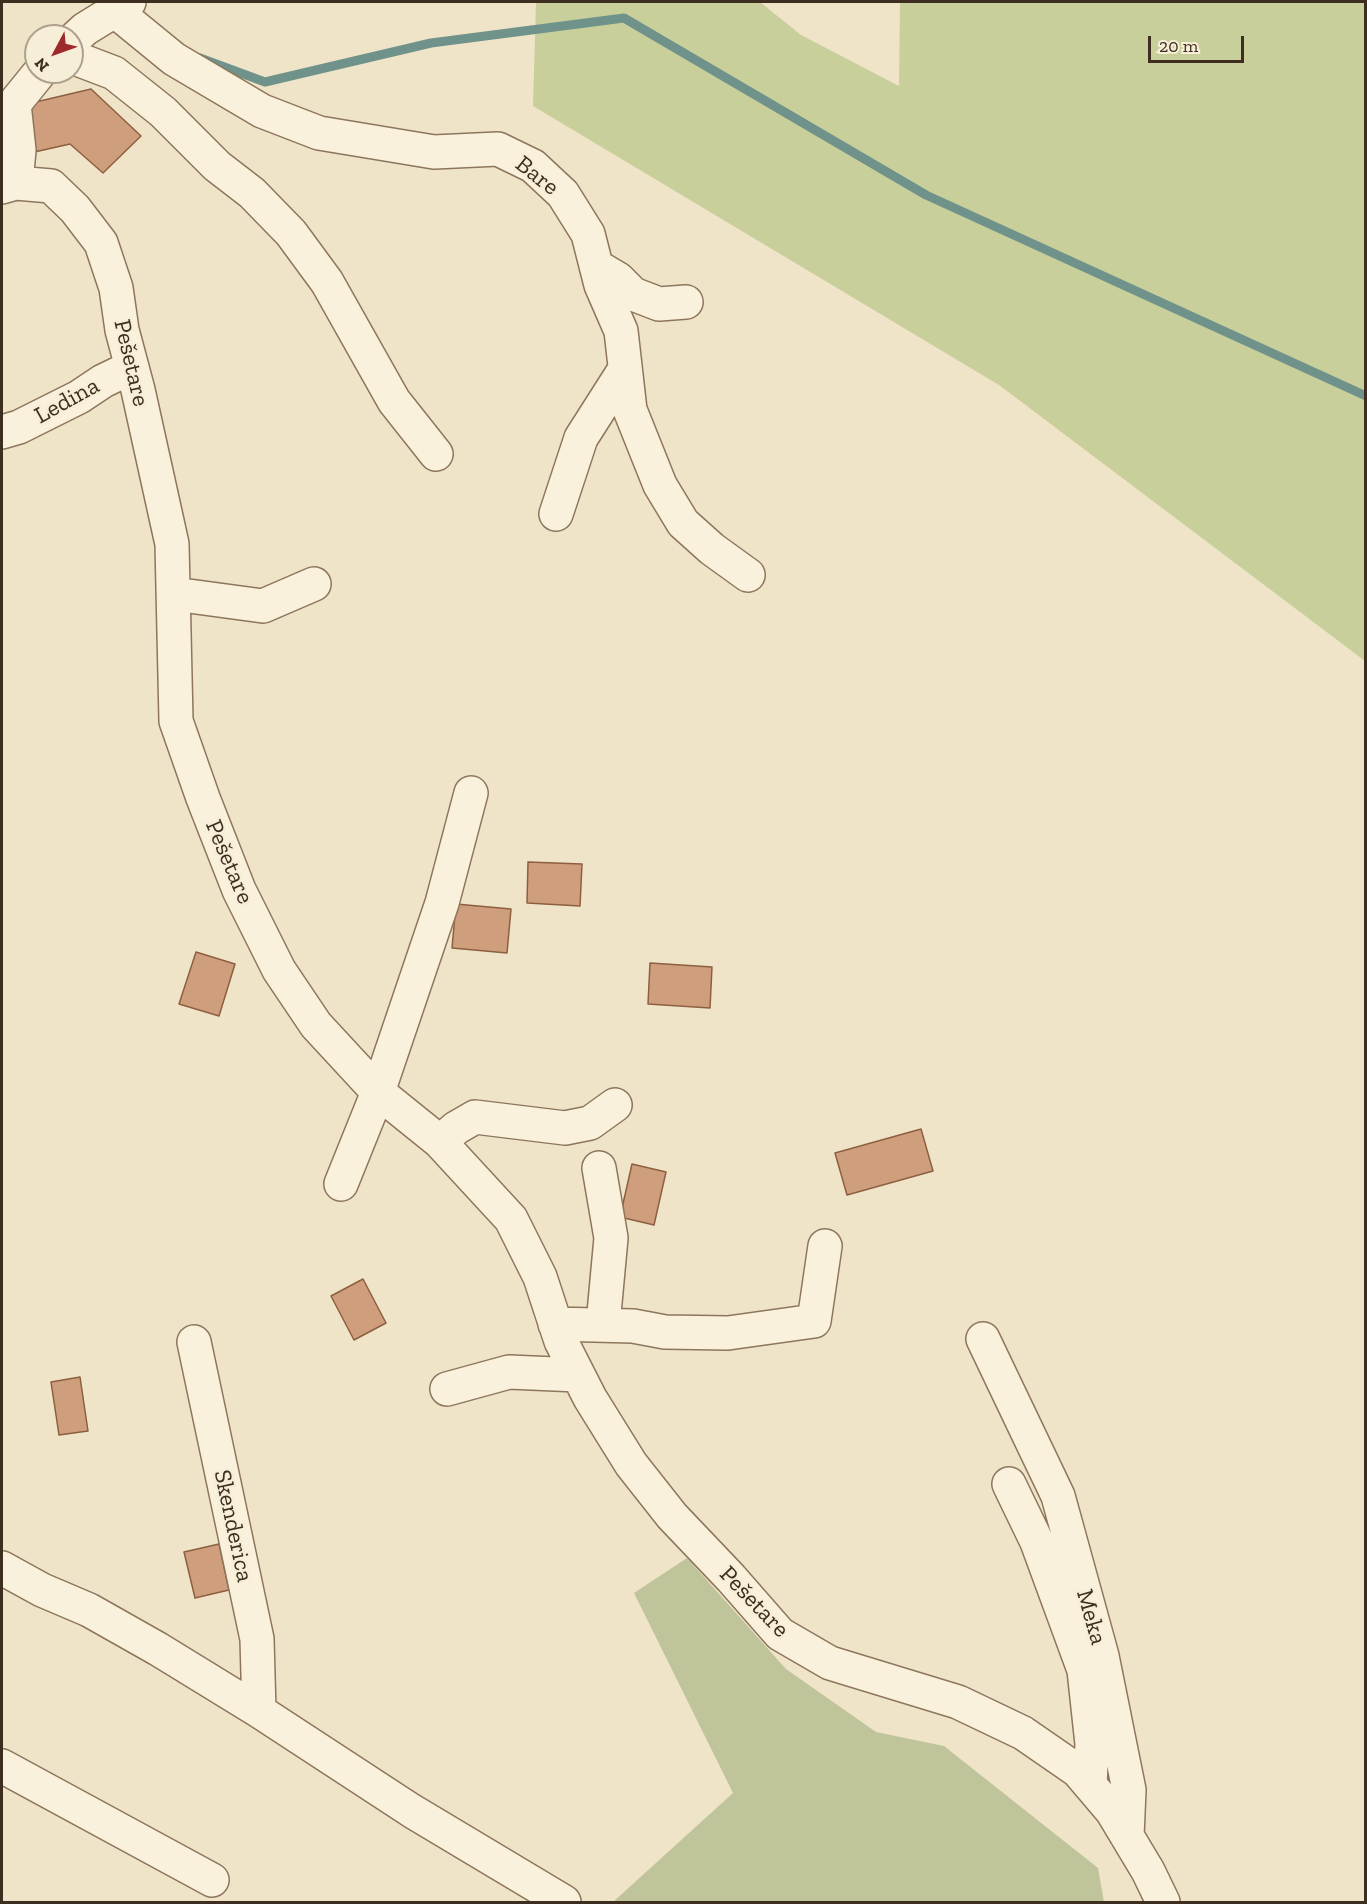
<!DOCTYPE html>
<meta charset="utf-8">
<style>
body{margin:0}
#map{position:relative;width:1367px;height:1904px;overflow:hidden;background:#f0e4c8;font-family:"Zilla Slab",serif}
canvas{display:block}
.frame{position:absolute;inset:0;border:3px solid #3d2e20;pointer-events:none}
.north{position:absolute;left:24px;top:24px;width:60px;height:60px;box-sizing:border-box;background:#f7eed8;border:2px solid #ada18e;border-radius:50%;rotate:229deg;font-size:16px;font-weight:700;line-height:24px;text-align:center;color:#3d2e20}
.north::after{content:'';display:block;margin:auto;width:21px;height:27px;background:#9e2a2b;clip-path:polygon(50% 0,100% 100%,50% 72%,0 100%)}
.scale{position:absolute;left:1148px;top:36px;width:96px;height:27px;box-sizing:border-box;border:3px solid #3d2e20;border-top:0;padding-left:8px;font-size:18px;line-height:21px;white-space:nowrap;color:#3d2e20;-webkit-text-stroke:4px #f7eed8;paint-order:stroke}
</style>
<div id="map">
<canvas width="1367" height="1904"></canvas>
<div class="frame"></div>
<div class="north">N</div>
<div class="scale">20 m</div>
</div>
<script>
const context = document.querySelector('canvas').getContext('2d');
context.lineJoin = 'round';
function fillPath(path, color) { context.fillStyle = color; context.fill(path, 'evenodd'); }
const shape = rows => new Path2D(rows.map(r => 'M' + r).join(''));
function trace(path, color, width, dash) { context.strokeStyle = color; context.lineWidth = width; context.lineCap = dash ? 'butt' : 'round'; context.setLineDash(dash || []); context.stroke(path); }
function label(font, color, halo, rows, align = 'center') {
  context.font = font + ' "Zilla Slab",serif'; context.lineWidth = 5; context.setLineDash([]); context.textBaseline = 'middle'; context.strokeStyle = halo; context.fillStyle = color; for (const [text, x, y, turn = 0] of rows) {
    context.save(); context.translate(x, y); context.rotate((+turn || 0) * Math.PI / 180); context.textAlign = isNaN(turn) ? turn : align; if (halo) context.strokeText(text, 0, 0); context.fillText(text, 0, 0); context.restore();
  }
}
fillPath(shape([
 [536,2,760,2,801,35,899,86,900,2,1365,2,1365,661,999,385,533,106]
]), '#c9cf9b');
fillPath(shape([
 [687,1558,786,1669,876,1732,944,1746,1098,1868,1104,1902,613,1902,733,1793,634,1593]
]), '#bfc49a');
trace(shape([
 [200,58,265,82,431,43,624,18,926,195,1366,396]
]), '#6f938a', 9);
const building = shape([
 [91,89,141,136,103,173,70,144,30,153,23,105,91,89],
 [528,862,582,864,580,906,527,903,528,862],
 [456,904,511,909,507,953,452,948,456,904],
 [196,952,235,964,219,1016,179,1004,196,952],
 [650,963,712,967,710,1008,648,1004,650,963],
 [921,1129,933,1171,847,1195,835,1153,921,1129],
 [632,1164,666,1172,654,1225,620,1217,632,1164],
 [363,1279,386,1323,354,1340,331,1296,363,1279],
 [80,1377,88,1431,59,1435,51,1382,80,1377],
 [219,1544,229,1590,195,1598,184,1552,219,1544]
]);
fillPath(building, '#cf9f7d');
trace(building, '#8d5f41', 1.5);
const minor = shape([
 [114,10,174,59,262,111,319,133,434,152,498,149,533,166,563,194,588,234,601,285,621,331,630,410,660,485,683,523,712,549,748,575],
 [72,41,85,29,129,2],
 [72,57,114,73,163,112,217,166,252,193,291,233,327,282,394,401,436,454],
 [16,183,19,150,14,104,40,72],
 [2,187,16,183,51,186,75,209,101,243,116,288,122,330,138,390,172,544,176,721,203,798,239,890,279,970,316,1025,378,1092,440,1142,511,1219,540,1277,561,1341,590,1398,631,1464,672,1516,731,1578,780,1634,830,1663,958,1702,1023,1733,1078,1771,1112,1811,1148,1871,1163,1902],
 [596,266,618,279,633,294,659,304,686,302],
 [2,432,19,427,79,397,103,381,132,367],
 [556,514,581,438,625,369],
 [174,594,263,606,314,584],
 [440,1142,456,1128,475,1117,565,1128,590,1123,615,1105],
 [599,1168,611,1238,603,1324],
 [341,1184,378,1092,442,903,471,793],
 [555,1324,633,1326,665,1332,728,1333,814,1321,825,1246],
 [983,1339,1058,1496,1102,1656,1129,1790,1127,1836],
 [194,1342,257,1639,259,1711],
 [447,1389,509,1372,578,1375],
 [1009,1484,1037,1542,1084,1670,1092,1744,1090,1785],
 [2,1568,42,1590,89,1610,158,1649,259,1711,412,1811,564,1902],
 [2,1766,212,1880]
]);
trace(minor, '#8d765c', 36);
trace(minor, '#faf1dc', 33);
label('24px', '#3d2e20', '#f7eed8', [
 ["Bare",537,176,38],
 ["Pešetare",131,363,77],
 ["Ledina",67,401,-29],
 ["Pešetare",229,862,67],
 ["Skenderica",233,1526,78],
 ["Pešetare",754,1602,46],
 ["Meka",1091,1617,74]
]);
</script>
